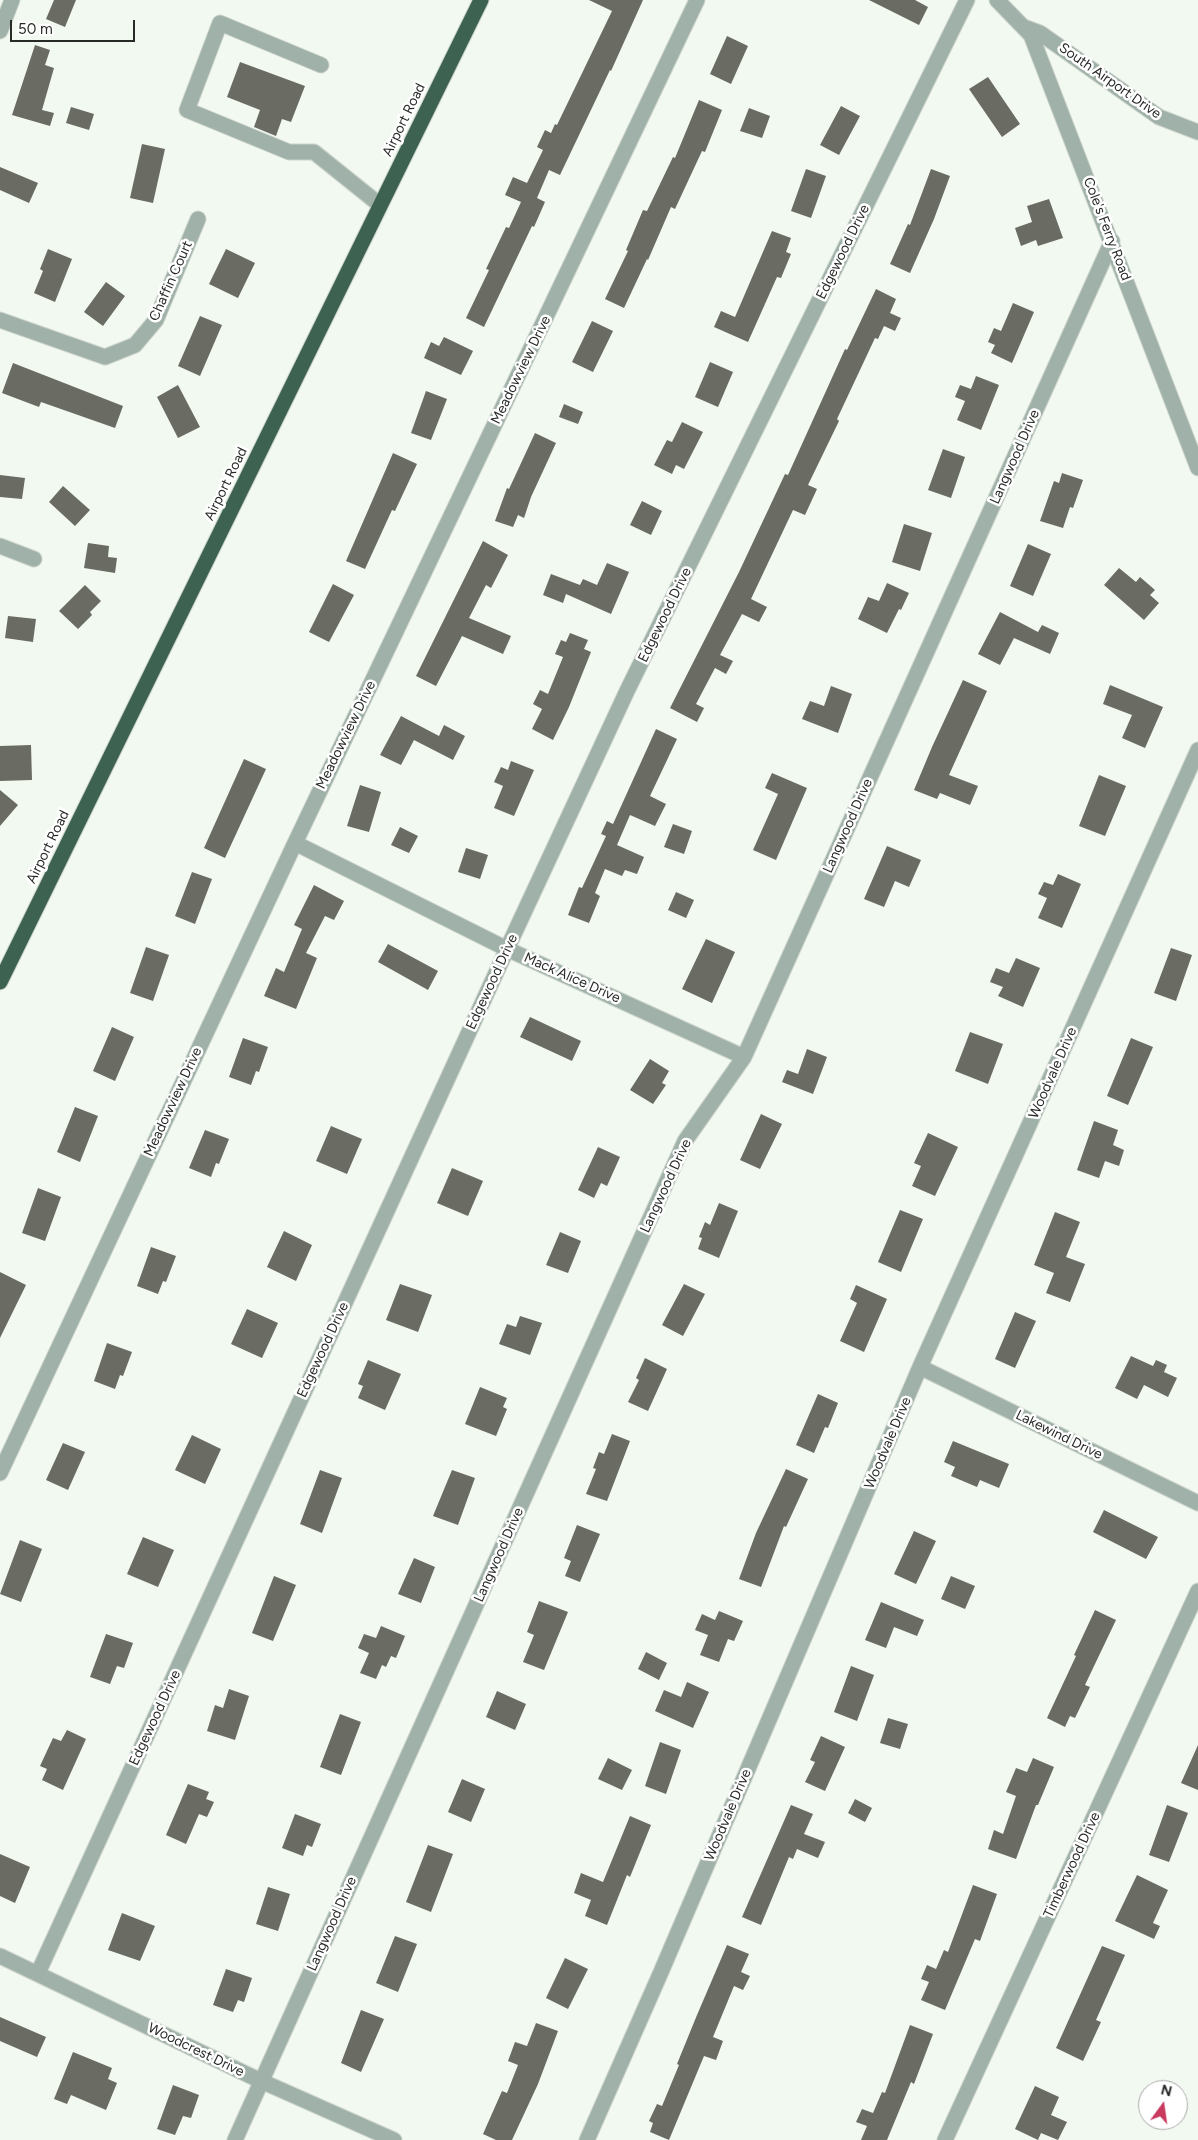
<!DOCTYPE html>
<style>
body{margin:0}
#map{position:relative;width:1198px;height:2140px;overflow:hidden;background:#f2f9f0;font-family:Figtree,sans-serif}
canvas{display:block}
.north{position:absolute;left:1138px;top:2080px;width:50px;height:50px;box-sizing:border-box;background:#fff;border:1px solid #a9aaa9;border-radius:50%;rotate:14deg;font-size:14px;font-weight:700;line-height:20px;text-align:center;color:#272a27}
.north::after{content:'';display:block;margin:auto;width:18px;height:22px;background:#c93a5f;clip-path:polygon(50% 0,100% 100%,50% 72%,0 100%)}
.scale{position:absolute;left:10px;top:20px;width:125px;height:22px;box-sizing:border-box;border:2px solid #272a27;border-top:0;padding-left:6px;font-size:15px;line-height:18px;white-space:nowrap;color:#272a27;-webkit-text-stroke:4px #fff;paint-order:stroke}
</style>
<div id="map">
<canvas width="1198" height="2140"></canvas>
<div class="north">N</div>
<div class="scale">50 m</div>
</div>
<script>
const context = document.querySelector('canvas').getContext('2d');
context.lineJoin = 'round';
function fillPath(path, color) { context.fillStyle = color; context.fill(path, 'evenodd'); }
const shape = rows => new Path2D(rows.map(r => 'M' + r).join(''));
function trace(path, color, width, dash) { context.strokeStyle = color; context.lineWidth = width; context.lineCap = dash ? 'butt' : 'round'; context.setLineDash(dash || []); context.stroke(path); }
function label(font, color, halo, rows, align = 'center') {
  context.font = font + ' Figtree,sans-serif'; context.lineWidth = 5; context.setLineDash([]); context.textBaseline = 'middle'; context.strokeStyle = halo; context.fillStyle = color; for (const [text, x, y, turn = 0] of rows) {
    context.save(); context.translate(x, y); context.rotate((+turn || 0) * Math.PI / 180); context.textAlign = isNaN(turn) ? turn : align; if (halo) context.strokeText(text, 0, 0); context.fillText(text, 0, 0); context.restore();
  }
}
fillPath(shape([
 [54,0,76,0,65,27,46,19],
 [589,0,643,0,611,71,610,70,560,175,549,170,537,198,545,202,534,227,532,226,484,327,466,318,489,270,486,269,506,227,509,228,521,202,505,195,513,177,527,183,543,150,537,147,545,130,551,133,555,124,557,125,612,11],
 [869,0,915,0,928,7,919,25],
 [727,36,748,46,731,84,710,74],
 [35,45,50,50,45,65,54,68,42,110,54,113,50,126,12,115],
 [240,62,305,86,291,122,282,119,276,136,254,127,260,110,227,97],
 [988,77,1020,124,1002,137,969,89],
 [699,100,722,110,705,152,702,151,675,209,671,207,648,260,647,259,624,308,605,299,628,251,626,250,643,210,647,211,673,157,675,158],
 [841,106,860,116,839,155,820,145],
 [71,107,94,114,89,130,66,123],
 [749,108,770,116,762,138,740,131],
 [142,144,165,149,153,203,130,198],
 [0,167,38,183,29,203,0,190],
 [806,169,826,176,811,218,791,211],
 [931,169,950,176,934,219,910,273,890,264,908,224,910,225],
 [1049,199,1063,238,1038,246,1036,240,1021,246,1015,228,1032,222,1027,206],
 [772,231,791,238,786,252,791,254,781,278,777,277,748,342,714,327,721,311,735,317],
 [48,249,72,259,55,302,34,293,43,271,40,269],
 [226,249,255,263,238,298,209,284],
 [106,282,125,296,103,326,84,312],
 [876,289,896,299,890,313,901,318,895,331,884,326,878,339,875,338,837,419,839,421,808,485,817,489,805,515,793,510,751,599,767,607,759,622,742,614,720,655,733,661,726,674,715,668,696,704,704,708,697,722,670,708,739,572,785,474,788,475,845,349,847,350],
 [1013,303,1034,312,1012,363,991,353,995,345,988,342,994,328,1001,331],
 [200,316,222,325,200,376,178,366],
 [592,321,613,331,593,372,572,362],
 [444,337,473,351,461,375,424,358,431,342,439,346],
 [710,362,733,372,718,407,695,397],
 [13,363,123,406,115,428,41,402,39,407,2,393],
 [976,376,999,385,981,430,957,420,965,401,955,397,960,385,971,389],
 [178,385,200,427,178,438,157,397],
 [426,391,447,399,431,440,411,433],
 [564,404,583,412,578,424,559,417],
 [682,422,703,432,684,469,676,465,672,474,654,465,667,440,672,442],
 [535,433,556,443,531,497,524,518,518,515,513,527,495,521,507,488,509,489],
 [943,449,965,457,951,498,928,490],
 [393,453,417,464,395,511,392,510,365,569,346,561],
 [1062,473,1083,480,1073,508,1070,507,1063,528,1040,521,1054,481,1059,483],
 [0,475,25,478,22,499,0,497],
 [63,486,90,510,75,526,49,502],
 [642,501,662,511,651,535,630,525],
 [904,524,932,533,920,571,892,562],
 [483,541,508,555,491,588,486,585,469,618,511,636,503,654,462,636,436,686,416,676],
 [88,543,109,546,108,557,117,558,115,573,84,568],
 [1028,544,1051,554,1033,596,1010,586],
 [607,563,629,572,611,614,566,594,563,603,543,595,551,574,580,585,583,579,597,585],
 [1119,568,1136,582,1140,577,1155,590,1150,595,1159,603,1144,620,1104,585],
 [887,583,909,593,901,610,899,609,887,633,858,619,868,597,879,601],
 [333,584,354,595,329,642,309,632],
 [85,585,101,601,90,612,92,615,78,629,59,611],
 [1000,612,1038,632,1042,625,1059,633,1050,654,1014,638,1000,665,978,654],
 [8,616,36,619,33,642,5,638],
 [570,633,588,640,584,649,591,652,569,707,553,740,532,729,542,709,533,704,540,690,548,694,563,657,555,654,561,640,566,642],
 [963,680,987,691,949,775,978,786,970,805,940,793,937,799,914,790,932,747],
 [1110,685,1163,707,1145,748,1122,738,1132,715,1103,704],
 [831,686,852,694,838,733,802,719,810,701,824,706],
 [401,716,439,736,444,725,465,736,453,760,414,740,401,765,380,755],
 [656,729,677,739,650,796,666,804,655,826,630,815,617,845,644,857,637,874,625,870,622,876,605,869,595,893,600,896,589,923,568,915,579,887,582,888,606,836,601,834,607,821,613,824],
 [31,745,32,780,0,781,0,746],
 [244,759,266,769,225,858,204,848],
 [511,761,534,770,514,816,494,808,503,786,494,782,501,767,508,770],
 [772,773,807,788,776,860,753,850,778,794,765,788],
 [1099,775,1126,786,1105,836,1079,826],
 [360,785,381,792,369,832,347,826],
 [0,790,18,805,0,826],
 [673,824,692,831,684,854,664,847],
 [400,827,418,836,409,853,391,845],
 [887,846,921,860,909,887,895,881,884,907,864,899],
 [466,848,488,855,480,879,458,872],
 [192,872,212,879,195,924,175,916],
 [1058,874,1081,884,1062,928,1038,918,1047,898,1038,894,1044,882,1053,885],
 [314,885,344,901,334,920,325,916,306,953,317,958,296,1009,264,996,276,968,284,972,302,929,294,925],
 [676,892,694,900,686,918,668,910],
 [706,939,735,952,712,1003,682,989],
 [388,944,438,971,428,990,378,962],
 [146,947,169,955,153,1001,130,993],
 [1171,948,1192,955,1176,1001,1154,993],
 [1016,958,1040,968,1023,1007,998,996,1003,987,990,982,996,968,1009,973],
 [530,1017,581,1041,572,1061,520,1037],
 [112,1027,134,1037,115,1081,93,1071],
 [970,1032,1003,1044,988,1084,955,1071],
 [243,1038,268,1047,259,1072,256,1071,251,1085,229,1077],
 [1131,1038,1153,1047,1128,1105,1107,1096],
 [807,1049,827,1057,813,1094,782,1082,787,1070,798,1074],
 [650,1059,669,1071,662,1083,666,1085,653,1104,630,1090],
 [75,1107,98,1116,80,1162,57,1152],
 [761,1114,782,1124,760,1169,740,1160],
 [1094,1121,1118,1130,1113,1145,1124,1150,1119,1166,1105,1161,1099,1178,1077,1170],
 [331,1126,362,1139,347,1174,316,1161],
 [205,1130,229,1139,219,1164,216,1163,211,1177,189,1168],
 [928,1133,958,1147,935,1196,912,1186,921,1166,914,1163],
 [598,1147,620,1157,607,1186,601,1183,594,1198,578,1190],
 [452,1168,483,1181,468,1216,437,1203],
 [38,1188,61,1197,45,1241,22,1233],
 [719,1203,738,1211,719,1258,698,1249,702,1238,699,1237,705,1222,710,1225],
 [900,1210,923,1219,901,1272,878,1262],
 [1055,1212,1080,1222,1066,1257,1085,1264,1070,1302,1046,1293,1054,1273,1034,1265],
 [284,1231,312,1245,296,1281,267,1267],
 [560,1232,581,1241,568,1273,546,1265],
 [151,1247,176,1256,166,1282,163,1281,158,1294,137,1286],
 [0,1272,26,1285,0,1338],
 [400,1284,432,1295,418,1332,386,1320],
 [684,1284,705,1294,683,1336,662,1325],
 [856,1285,887,1299,864,1352,840,1341,857,1303,850,1299],
 [247,1309,278,1323,262,1358,231,1344],
 [1015,1312,1036,1321,1015,1368,995,1359],
 [520,1316,542,1323,530,1355,499,1344,507,1324,516,1327],
 [107,1343,132,1352,123,1376,120,1375,115,1389,94,1381],
 [1131,1356,1153,1366,1156,1360,1167,1365,1164,1372,1177,1378,1168,1397,1144,1385,1137,1399,1115,1388],
 [645,1358,667,1369,648,1411,628,1402,639,1380,636,1378],
 [368,1360,401,1374,385,1410,358,1398,363,1386,358,1384],
 [480,1387,507,1398,503,1407,507,1409,496,1436,465,1424],
 [818,1394,838,1403,828,1428,825,1427,814,1453,796,1445],
 [612,1434,630,1441,607,1501,586,1494,596,1469,593,1468,599,1452,604,1454],
 [192,1435,221,1449,205,1484,175,1470],
 [953,1441,1009,1464,999,1488,980,1480,977,1487,951,1476,955,1467,944,1462],
 [63,1443,85,1452,68,1490,46,1480],
 [786,1469,808,1479,786,1527,784,1526,761,1587,739,1579,756,1533],
 [320,1470,342,1478,322,1533,300,1524],
 [452,1470,475,1478,458,1525,433,1516],
 [1104,1510,1158,1537,1146,1559,1093,1532],
 [577,1525,600,1534,580,1582,565,1576,571,1561,564,1558],
 [914,1531,936,1541,916,1584,894,1574],
 [143,1537,174,1550,158,1587,127,1574],
 [20,1540,42,1549,21,1602,0,1594],
 [414,1558,435,1567,421,1603,398,1594],
 [274,1576,296,1585,273,1641,252,1633],
 [951,1576,975,1586,965,1609,941,1599],
 [539,1601,568,1612,544,1670,523,1662,534,1635,527,1632],
 [881,1602,924,1620,917,1636,894,1627,886,1648,865,1640],
 [1095,1610,1116,1620,1085,1685,1090,1687,1075,1718,1070,1716,1065,1727,1047,1718,1076,1656,1074,1655],
 [719,1611,743,1621,734,1641,728,1639,719,1662,700,1655,708,1635,695,1630,702,1614,715,1620],
 [381,1626,405,1636,396,1658,391,1656,386,1667,382,1665,376,1679,360,1673,369,1653,358,1648,364,1634,376,1638],
 [106,1634,133,1643,124,1668,117,1666,110,1684,90,1677],
 [646,1652,667,1663,659,1680,638,1669],
 [851,1666,874,1675,857,1721,834,1712],
 [687,1682,709,1692,693,1728,655,1711,664,1690,681,1697],
 [229,1689,249,1696,235,1740,207,1731,215,1705,223,1708],
 [497,1691,526,1704,515,1730,486,1717],
 [340,1714,361,1722,341,1775,320,1767],
 [888,1718,908,1724,900,1749,880,1743],
 [67,1730,86,1739,63,1790,42,1780,47,1769,40,1766,53,1738,61,1741],
 [821,1736,845,1747,825,1791,805,1782,815,1762,810,1760],
 [660,1742,681,1750,666,1794,645,1786],
 [1198,1745,1198,1790,1181,1783],
 [608,1758,632,1770,622,1790,598,1779],
 [1033,1758,1054,1767,1038,1805,1036,1805,1016,1859,988,1849,994,1830,1003,1834,1016,1796,1006,1792,1016,1768,1027,1772],
 [462,1779,485,1789,471,1822,448,1812],
 [188,1784,209,1792,206,1799,214,1802,207,1817,199,1814,186,1844,166,1835],
 [855,1799,872,1808,865,1822,848,1813],
 [791,1805,813,1814,804,1834,825,1842,818,1858,797,1849,793,1859,789,1857,761,1925,742,1917],
 [1167,1805,1188,1813,1169,1862,1149,1855],
 [295,1814,321,1824,312,1847,307,1845,303,1856,282,1848],
 [630,1816,651,1825,630,1877,627,1875,607,1925,585,1916,591,1900,574,1893,581,1873,603,1882],
 [428,1845,453,1854,431,1912,406,1902],
 [0,1854,30,1867,15,1903,0,1896],
 [1137,1875,1168,1890,1153,1923,1160,1926,1154,1939,1115,1921],
 [973,1885,997,1894,980,1941,975,1939,945,2010,921,2000,929,1982,921,1979,927,1965,936,1969,944,1950,948,1952],
 [268,1887,290,1894,278,1931,256,1924],
 [122,1913,155,1926,140,1961,108,1950],
 [395,1936,417,1944,398,1992,376,1983],
 [727,1945,749,1954,741,1972,750,1976,743,1990,734,1986,713,2037,723,2041,716,2060,704,2056,669,2140,650,2132,653,2123,649,2121,657,2104,662,2106,679,2065,677,2064,697,2015],
 [1102,1946,1125,1955,1096,2020,1101,2022,1083,2061,1056,2048],
 [565,1958,588,1969,568,2009,546,1998],
 [226,1969,252,1978,244,2002,238,2000,233,2012,213,2005],
 [361,2010,384,2019,361,2072,341,2063],
 [0,2017,46,2037,37,2057,0,2041],
 [536,2023,558,2031,538,2084,512,2140,496,2140,483,2134,502,2091,507,2093,518,2065,508,2061,515,2042,527,2046],
 [910,2025,933,2034,914,2084,911,2082,887,2140,861,2140,867,2126,856,2122,862,2109,873,2113,882,2092,885,2093],
 [73,2052,112,2068,108,2079,117,2083,106,2110,71,2095,67,2104,54,2099],
 [173,2085,199,2095,191,2118,183,2116,175,2135,157,2129],
 [1035,2086,1059,2097,1051,2115,1067,2122,1058,2140,1041,2133,1038,2140,1015,2129]
]), '#6a6b62');
const minor = shape([
 [997,0,1031,35,1198,468],
 [1024,27,1040,33,1159,117,1198,132],
 [0,31,12,0],
 [321,65,220,23,187,110,289,152,314,152,380,205],
 [0,320,105,357,135,345,156,320,198,219],
 [0,546,34,559],
 [295,843,507,949,744,1057],
 [920,1367,1198,1503],
 [0,1473,295,843,697,0],
 [0,1956,261,2081,394,2140],
 [38,1973,507,949,627,691,967,0],
 [235,2140,685,1141,744,1057,1112,241],
 [587,2140,661,1972,920,1367,1198,750],
 [945,2140,1198,1591]
]);
const highway = shape([
 [0,982,481,0]
]);
trace(minor, '#cdd4cc', 17);
trace(highway, '#cdd4cc', 17);
trace(minor, '#9fb1a8', 15);
trace(highway, '#3d6251', 15);
label('14px', '#272a27', '#fff', [
 ["South Airport Drive",1110,81,35],
 ["Airport Road",404,120,-64],
 ["Cole's Ferry Road",1107,229,69],
 ["Edgewood Drive",843,252,-64],
 ["Chaffin Court",171,281,-66],
 ["Meadowview Drive",521,370,-64],
 ["Langwood Drive",1015,457,-66],
 ["Airport Road",226,484,-64],
 ["Edgewood Drive",665,615,-64],
 ["Meadowview Drive",346,735,-64],
 ["Langwood Drive",848,826,-66],
 ["Airport Road",48,847,-64],
 ["Mack Alice Drive",572,978,24],
 ["Edgewood Drive",492,982,-65],
 ["Woodvale Drive",1053,1073,-66],
 ["Meadowview Drive",173,1102,-65],
 ["Langwood Drive",666,1186,-65],
 ["Edgewood Drive",323,1350,-65],
 ["Lakewind Drive",1059,1435,26],
 ["Woodvale Drive",888,1443,-67],
 ["Langwood Drive",499,1555,-66],
 ["Edgewood Drive",155,1718,-65],
 ["Woodvale Drive",728,1815,-67],
 ["Timberwood Drive",1072,1865,-65],
 ["Langwood Drive",332,1924,-66],
 ["Woodcrest Drive",196,2050,26]
]);
</script>
